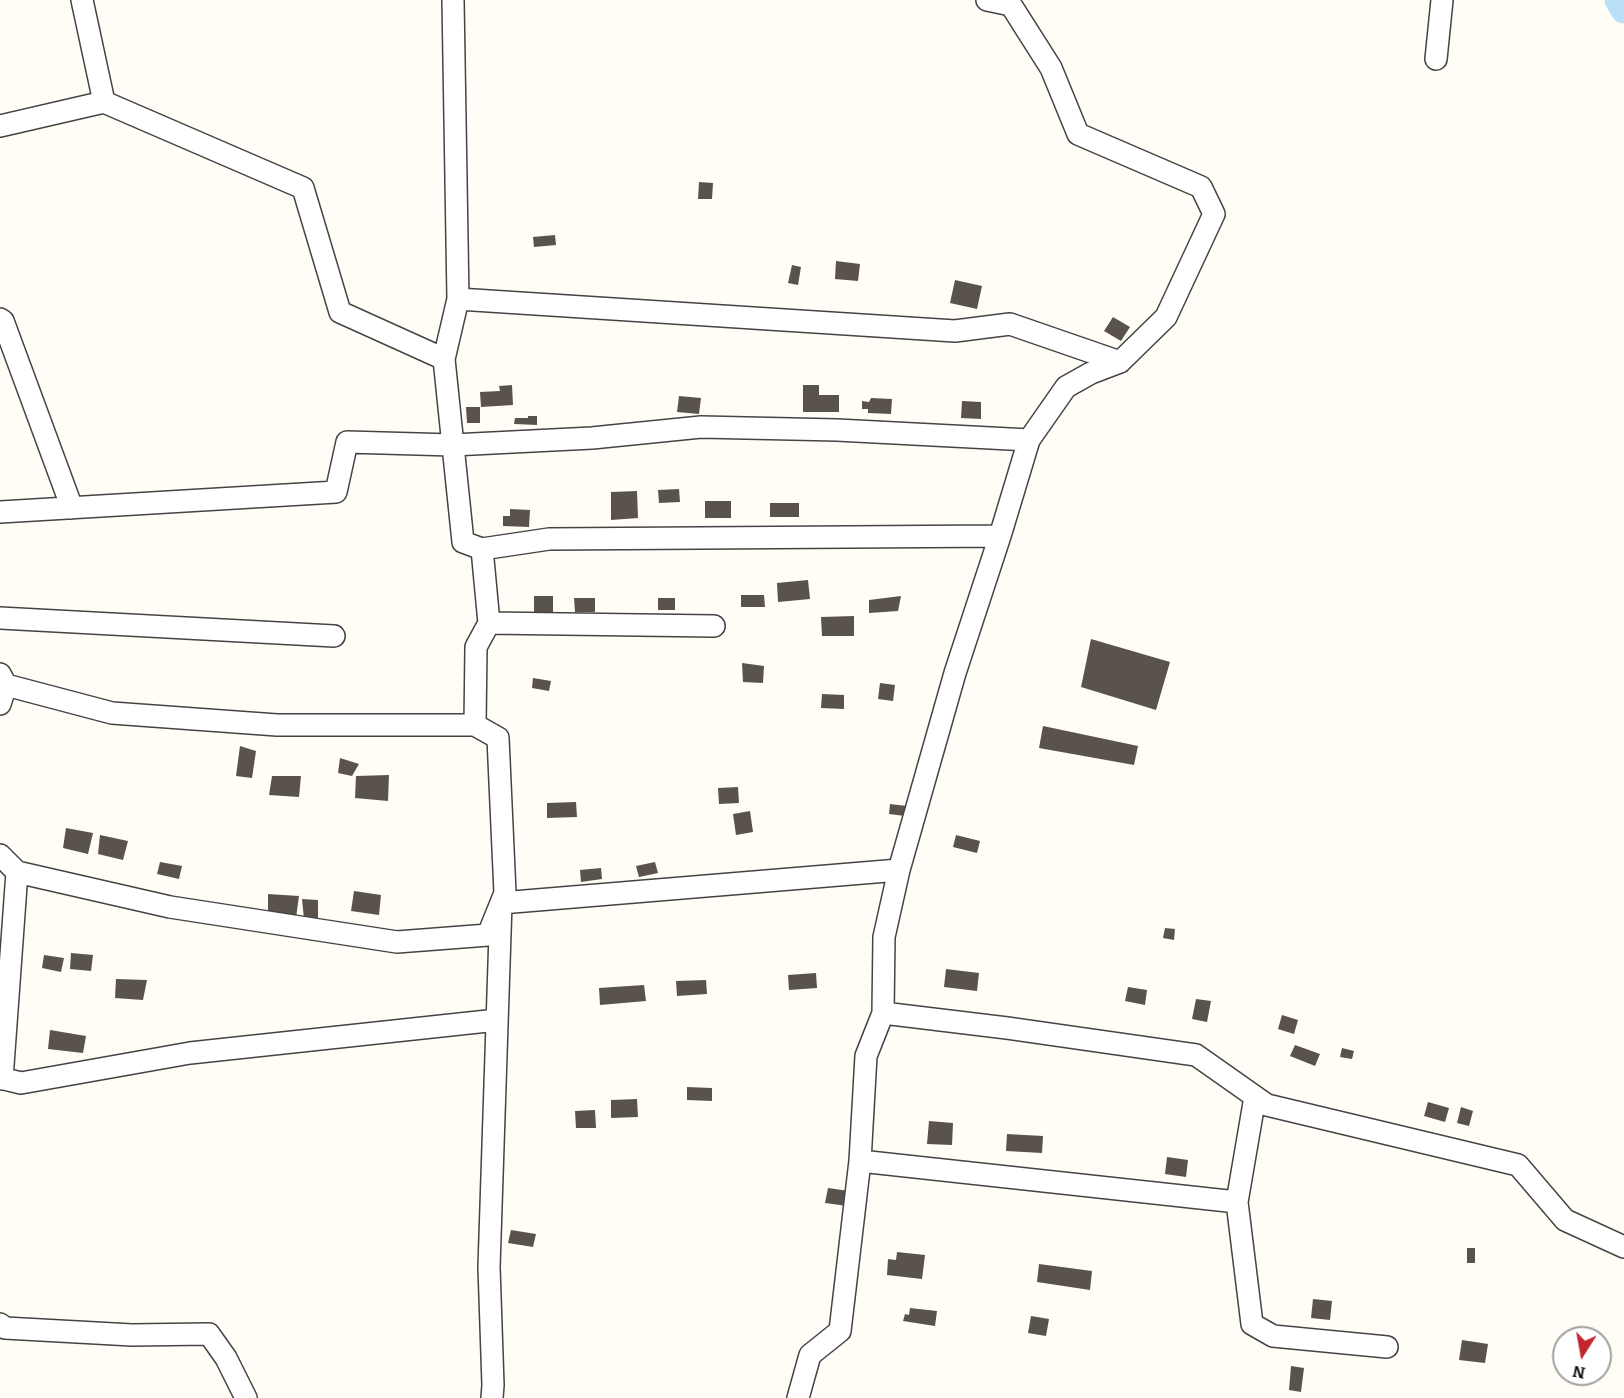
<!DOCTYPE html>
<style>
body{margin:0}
#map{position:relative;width:1624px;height:1398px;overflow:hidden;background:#fffdf5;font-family:Bitter,serif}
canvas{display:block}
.north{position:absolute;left:1552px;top:1326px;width:60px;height:60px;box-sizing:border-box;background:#fff;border:2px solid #a0a0a0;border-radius:50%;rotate:191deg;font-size:16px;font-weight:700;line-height:24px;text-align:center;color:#111}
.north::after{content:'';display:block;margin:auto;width:21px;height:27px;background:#c4262e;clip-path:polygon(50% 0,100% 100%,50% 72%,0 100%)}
</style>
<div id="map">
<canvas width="1624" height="1398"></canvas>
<div class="north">N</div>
</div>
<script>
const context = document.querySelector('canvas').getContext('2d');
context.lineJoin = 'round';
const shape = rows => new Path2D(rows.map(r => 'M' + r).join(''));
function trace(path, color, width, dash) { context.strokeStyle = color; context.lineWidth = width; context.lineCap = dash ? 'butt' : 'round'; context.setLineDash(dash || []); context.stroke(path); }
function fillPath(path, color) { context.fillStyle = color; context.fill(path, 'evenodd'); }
trace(shape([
 [1618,0,1624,10]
]), '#b9e0f7', 27);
fillPath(shape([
 [699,182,713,183,712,199,698,199],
 [555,235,556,245,534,247,533,237],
 [836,261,860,264,858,281,835,279],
 [792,265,801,267,798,285,788,283],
 [955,280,982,286,977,309,950,303],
 [1113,317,1130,327,1121,341,1104,331],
 [512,385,513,405,481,407,480,392,500,391,499,386],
 [803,385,819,385,819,395,839,395,839,412,803,412],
 [679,396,701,398,699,414,677,412],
 [871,398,892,399,891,414,868,413,868,409,862,409,862,401,869,402],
 [962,401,981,402,981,419,961,418],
 [466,407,480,407,480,423,467,423],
 [528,416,537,416,537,425,514,424,515,418,528,418],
 [679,489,680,502,659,503,658,490],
 [637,491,638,518,611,520,611,492],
 [705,501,731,501,731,518,705,518],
 [770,503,799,503,799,517,770,517],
 [510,509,530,510,529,527,503,526,503,516,510,516],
 [808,580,810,599,778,602,777,583],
 [741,595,764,595,765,607,741,607],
 [534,596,553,596,553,613,534,612],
 [901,596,898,611,869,613,869,600],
 [574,598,595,598,595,612,575,612],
 [658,598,675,598,675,610,658,610],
 [854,616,854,636,822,636,821,617],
 [1091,639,1170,662,1156,710,1081,687],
 [742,663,764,666,763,683,743,682],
 [533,678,551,681,549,691,532,688],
 [880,683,895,685,893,701,878,699],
 [822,694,844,695,844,709,821,708],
 [1043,726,1138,746,1134,765,1039,748],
 [240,746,256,751,252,778,236,776],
 [340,758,359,764,352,776,338,773],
 [389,775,388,801,355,798,356,776],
 [272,776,301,776,299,797,269,795],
 [738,787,739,803,719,804,718,788],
 [576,802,577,817,547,818,547,803],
 [890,804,907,806,905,816,889,814],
 [750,811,753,832,736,835,733,814],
 [66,828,93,833,88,854,63,848],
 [100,835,128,841,123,860,98,854],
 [956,835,980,841,977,853,953,847],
 [160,862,182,866,179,879,157,874],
 [655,862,658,873,639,877,636,866],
 [601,868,602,879,581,882,580,870],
 [354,891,381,895,379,915,351,911],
 [268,894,299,896,296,918,268,916],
 [302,899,318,900,318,921,304,919],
 [1165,928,1175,929,1174,940,1163,938],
 [71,953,93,955,91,971,70,969],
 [44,955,64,958,61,972,42,968],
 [946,969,979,973,977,991,944,987],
 [816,973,817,988,789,990,788,975],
 [116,979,147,980,143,1000,115,998],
 [706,980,707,994,677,996,676,981],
 [644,985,646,1001,600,1005,599,988],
 [1128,987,1147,990,1145,1005,1125,1001],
 [1196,999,1211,1001,1207,1022,1192,1019],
 [1282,1015,1298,1020,1294,1034,1278,1029],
 [50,1030,86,1036,83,1053,48,1049],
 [1295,1045,1320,1054,1315,1066,1290,1056],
 [1342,1048,1354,1051,1352,1059,1340,1057],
 [687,1087,712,1088,712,1101,687,1100],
 [637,1099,638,1117,611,1118,611,1100],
 [1428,1102,1449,1108,1445,1122,1424,1116],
 [1461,1107,1473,1111,1469,1126,1457,1123],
 [595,1110,596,1128,576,1128,575,1111],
 [929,1121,953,1123,952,1145,927,1144],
 [1007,1134,1043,1136,1042,1153,1006,1151],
 [1167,1157,1188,1160,1186,1177,1165,1174],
 [828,1188,849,1191,847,1206,825,1203],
 [511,1230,536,1234,533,1247,508,1243],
 [1467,1248,1475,1248,1475,1263,1467,1263],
 [897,1252,925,1255,922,1279,887,1275,888,1259,896,1260],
 [1039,1264,1092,1271,1090,1290,1037,1282],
 [1313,1299,1332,1301,1330,1320,1311,1318],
 [910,1308,937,1311,935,1326,903,1321,905,1314,909,1315],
 [1031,1316,1049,1319,1046,1336,1028,1333],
 [1462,1340,1488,1344,1485,1363,1459,1360],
 [1291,1366,1304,1368,1301,1392,1289,1390]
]), '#5a524d');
const minor = shape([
 [82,0,104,102],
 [1436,59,1442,0],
 [0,126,104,102,303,188,340,312,444,359],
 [458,299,955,331,1010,324,1120,362],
 [0,319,3,321,72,508],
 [0,512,336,492,347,442,453,445,592,438,701,427,837,430,1029,440],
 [482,549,549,539,1000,536],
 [0,618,334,636],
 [489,623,714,626],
 [0,674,6,685,112,713,277,725,475,725],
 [0,704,6,685],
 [0,855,17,872,2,1079],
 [17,872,170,907,397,942,488,935,505,893,498,738,475,725,476,647,489,623,482,549,463,542,444,359,458,299,453,0],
 [883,1013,1007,1028,1196,1055,1267,1105,1518,1165,1565,1220,1624,1247],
 [0,1078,21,1083,190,1053,497,1020],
 [1255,1097,1237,1202,1252,1324,1273,1336,1387,1347],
 [860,1161,1237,1202],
 [0,1324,5,1328,132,1335,209,1334,226,1358,246,1398],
 [492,1398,493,1385,489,1267,501,903,899,870],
 [798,1398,810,1355,840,1331,860,1161,866,1056,883,1013,884,937,899,870,955,673,1000,536,1029,440,1066,387,1091,373,1120,362,1166,317,1214,214,1201,187,1078,134,1051,68,1011,5,987,0]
]);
trace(minor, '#444', 24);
trace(minor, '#fff', 21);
</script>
